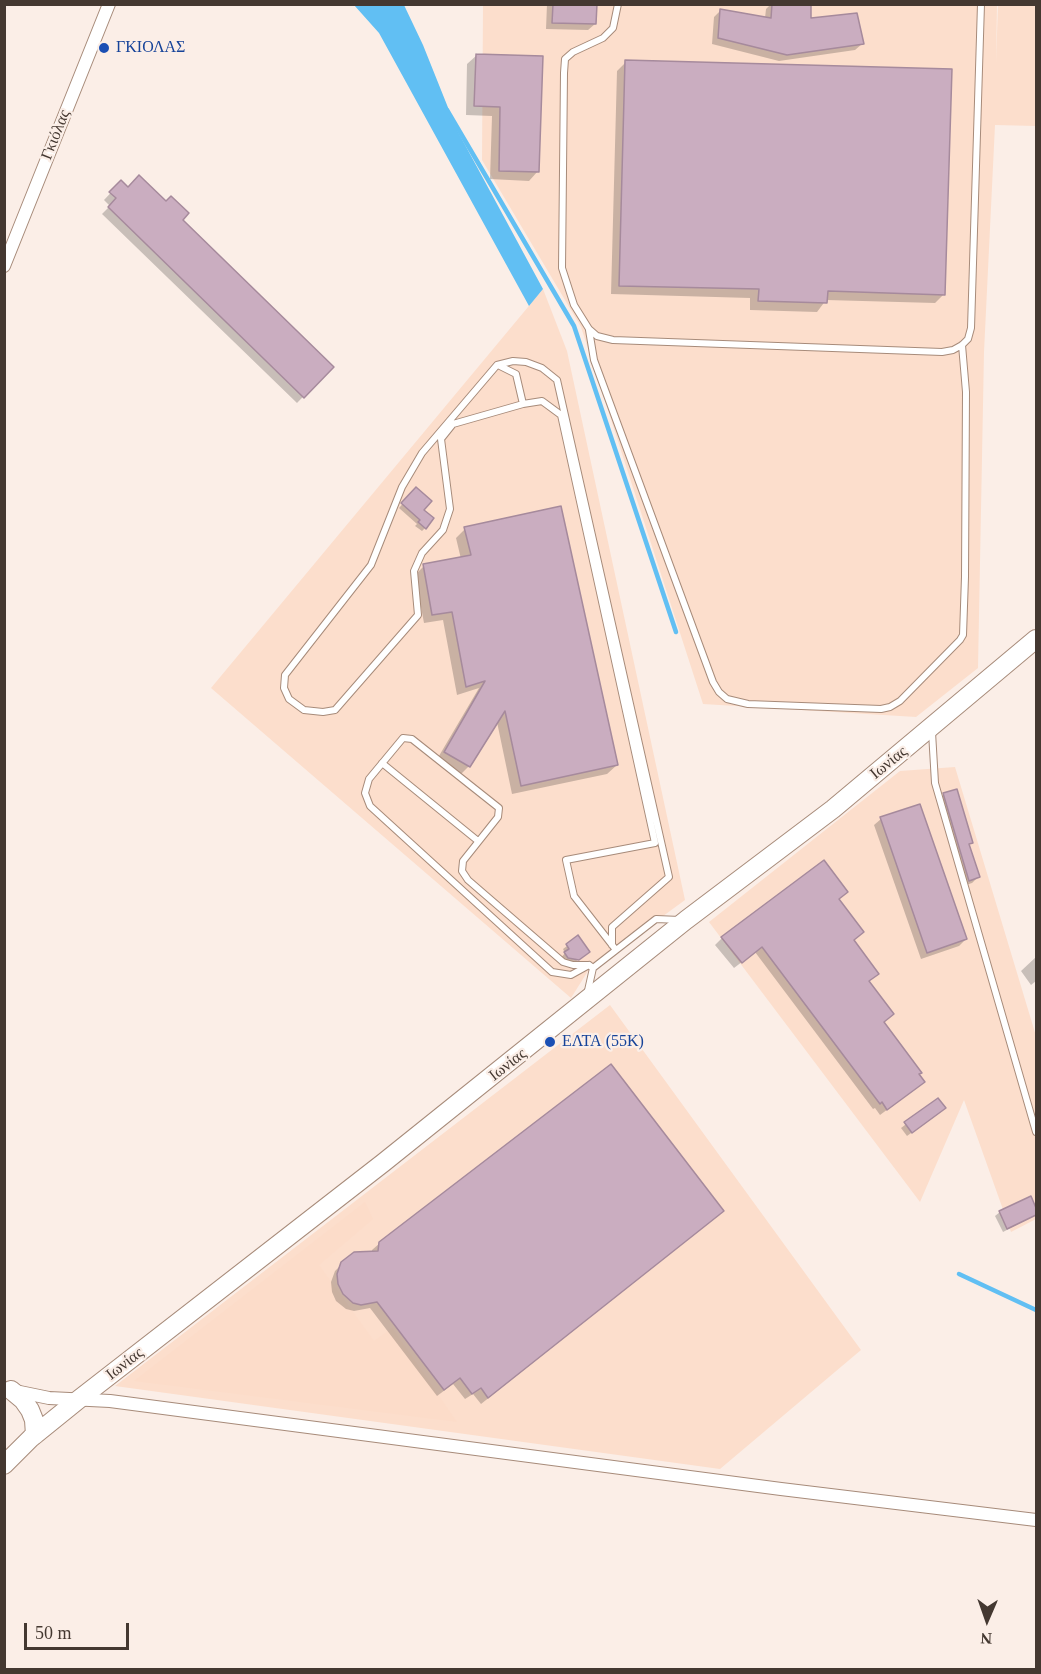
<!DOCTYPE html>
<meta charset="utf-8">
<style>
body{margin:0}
#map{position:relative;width:1041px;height:1674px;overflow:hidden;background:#fbeee7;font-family:Georgia,serif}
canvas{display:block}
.frame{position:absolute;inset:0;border:6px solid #443831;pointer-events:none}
.north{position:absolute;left:957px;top:1590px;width:60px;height:60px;-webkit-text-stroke:4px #fbeee7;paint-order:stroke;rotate:182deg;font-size:16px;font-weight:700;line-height:24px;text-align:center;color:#443831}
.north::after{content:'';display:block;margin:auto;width:21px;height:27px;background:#443831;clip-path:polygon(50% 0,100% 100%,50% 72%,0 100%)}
.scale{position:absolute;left:24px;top:1623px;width:105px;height:27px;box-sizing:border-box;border:3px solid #443831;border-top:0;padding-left:8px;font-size:18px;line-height:21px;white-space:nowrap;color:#443831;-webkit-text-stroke:4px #fbeee7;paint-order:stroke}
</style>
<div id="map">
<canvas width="1041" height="1674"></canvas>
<div class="frame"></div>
<div class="north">N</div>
<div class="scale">50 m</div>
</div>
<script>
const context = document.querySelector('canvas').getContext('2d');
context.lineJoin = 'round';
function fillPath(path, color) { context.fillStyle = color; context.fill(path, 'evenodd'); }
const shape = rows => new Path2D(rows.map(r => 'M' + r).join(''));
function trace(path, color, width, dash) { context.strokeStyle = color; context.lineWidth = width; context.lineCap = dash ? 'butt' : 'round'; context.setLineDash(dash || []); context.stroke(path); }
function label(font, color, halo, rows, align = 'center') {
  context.font = font + ' Georgia,serif'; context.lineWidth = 4.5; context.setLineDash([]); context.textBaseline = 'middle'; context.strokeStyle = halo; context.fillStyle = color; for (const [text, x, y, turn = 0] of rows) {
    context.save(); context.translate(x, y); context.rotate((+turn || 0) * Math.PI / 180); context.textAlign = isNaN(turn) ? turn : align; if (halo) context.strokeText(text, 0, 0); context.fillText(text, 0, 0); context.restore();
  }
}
fillPath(shape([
 [483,5,997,5,996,63,998,5,1036,5,1036,126,995,125,984,352,978,668,916,717,703,704,581,327,482,160],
 [543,289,567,351,685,900,588,971,571,998,211,688],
 [955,767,1036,1036,1036,1219,1011,1232,964,1100,920,1202,709,922,900,771],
 [610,1005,861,1350,720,1469,115,1386]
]), '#fcdecc');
fillPath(shape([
 [365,1202,373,1219,319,1265,374,1341,392,1328,457,1422,134,1381]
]), '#fcdcc9');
fillPath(shape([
 [354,5,404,5,423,45,457,130,543,289,529,306,379,33]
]), '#61bff3');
fillPath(shape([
 [547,4,595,4,595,24,588,30,546,29],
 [771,4,810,4,810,20,862,44,855,50,779,61,712,44,714,17,720,11,765,18,766,9],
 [477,55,538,171,529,181,490,179,492,116,466,115,467,64],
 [626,62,944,294,935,303,826,300,817,312,750,310,750,298,611,294,617,71],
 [121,182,128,189,181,220,332,367,297,403,102,214,110,206,104,200],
 [416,489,425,528,422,531,415,526,417,524,399,508],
 [465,529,617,765,607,774,512,794,497,722,469,766,460,775,436,761,479,688,457,695,443,620,424,623,415,575,424,566,461,559,456,538],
 [944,794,971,842,968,846,978,877,972,883,963,886,938,800],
 [919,805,966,939,959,946,921,959,874,825,881,819],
 [838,900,862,932,853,941,877,974,868,982,892,1014,882,1023,918,1075,916,1088,880,1115,875,1108,873,1109,755,952,734,968,715,945,722,938],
 [578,938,584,956,573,963,561,958,565,953,563,949],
 [1036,957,1036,981,1031,985,1021,971],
 [938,1100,940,1112,907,1136,901,1128],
 [1030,1198,1036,1215,1003,1232,995,1216,1000,1212],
 [716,1217,481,1404,473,1394,465,1399,453,1384,437,1396,370,1308,354,1311,346,1309,336,1301,332,1292,331,1282,335,1271,342,1264,372,1253,372,1250,380,1243]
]), '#0003');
trace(shape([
 [447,110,574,326,676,632],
 [959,1274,1036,1310]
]), '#61bff3', 4.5);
const building = shape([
 [553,4,597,4,596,24,552,23,553,4],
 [772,4,811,4,811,18,857,13,864,44,787,55,718,38,720,9,771,18,772,4],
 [476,54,543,56,539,172,499,171,500,107,474,106,476,54],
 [625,60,952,69,945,295,828,291,827,303,758,301,759,289,619,286,625,60],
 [139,175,166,201,171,196,189,213,183,220,334,367,304,398,108,207,116,198,109,192,121,180,128,187,139,175],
 [416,487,432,501,424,510,434,518,426,529,418,522,420,520,401,503,416,487],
 [561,506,618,765,521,786,505,711,470,767,444,752,485,681,466,687,452,612,432,615,423,564,471,555,464,527,561,506],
 [957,789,973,843,969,844,980,877,969,881,943,793,957,789],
 [920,804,967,939,927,953,880,817,920,804],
 [824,860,848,892,839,899,864,932,854,940,879,974,869,981,894,1014,884,1022,922,1073,919,1074,925,1082,887,1110,882,1102,880,1104,762,947,742,963,721,937,824,860],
 [578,935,590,952,579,960,568,958,564,952,569,949,566,944,578,935],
 [611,1064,724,1211,488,1398,481,1388,472,1394,460,1378,444,1390,377,1302,361,1305,353,1303,343,1294,338,1284,337,1274,341,1262,354,1252,378,1251,379,1242,611,1064],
 [938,1098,946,1108,912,1133,904,1122,938,1098],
 [1031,1196,1036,1208,1036,1215,1007,1229,999,1211,1031,1196]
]);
fillPath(building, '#caadc0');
trace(building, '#a68a9c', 1.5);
const lane = shape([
 [618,4,613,28,603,38,573,52,565,59,564,73,562,268,574,305,589,329,597,336,613,340,942,352,953,350,962,345,968,339,971,328,981,4],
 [589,330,594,360,713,682,719,692,727,699,748,704,881,709,890,707,900,701,960,640,963,635,965,577,966,392,962,345],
 [498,365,516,374,523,404],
 [932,732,935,783,1036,1132],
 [382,763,478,841],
 [612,945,612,927,669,877,557,380,542,368,526,362,513,361,497,365,422,453,402,487,371,565,285,675,284,688,289,699,304,710,323,712,335,710,418,615,414,571,422,553,443,530,450,509,441,439,453,424,523,404,542,401,561,415,655,843,566,860,574,896,616,950],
 [589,965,571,975,552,972,370,806,365,793,369,779,403,738,412,739,499,808,498,817,463,861,462,871,468,880,563,962,573,965,589,965,593,968],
 [587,995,593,968,656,919,680,920]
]);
const street = shape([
 [4,266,109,4],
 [15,1391,49,1398,110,1401,781,1489,1036,1520]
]);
const secondary = shape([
 [11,1390,23,1400,30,1410,34,1420,35,1435],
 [4,1465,31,1438,78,1400,383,1163,686,920,833,809,1036,639]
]);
trace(lane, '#a78b7a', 8);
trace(street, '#a78b7a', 14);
trace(secondary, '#a78b7a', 20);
trace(lane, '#fff', 6);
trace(street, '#fff', 12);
trace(secondary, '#fff', 18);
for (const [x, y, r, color] of [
 [104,48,6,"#1a4fb4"],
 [550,1042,6,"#1a4fb4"]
]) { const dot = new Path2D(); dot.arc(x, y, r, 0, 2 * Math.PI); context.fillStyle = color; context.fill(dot); trace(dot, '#fbeee7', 2); }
label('16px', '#164399', '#fbeee7', [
 ["ΓΚΙΟΛΑΣ",116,48],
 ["ΕΛΤΑ (55Κ)",562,1042]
], 'left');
label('16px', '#443831', '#fbeee7', [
 ["Γκιόλας",56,135,-68],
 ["Ιωνίας",889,763,-39],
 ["Ιωνίας",508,1065,-38],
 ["Ιωνίας",125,1364,-38]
]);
</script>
